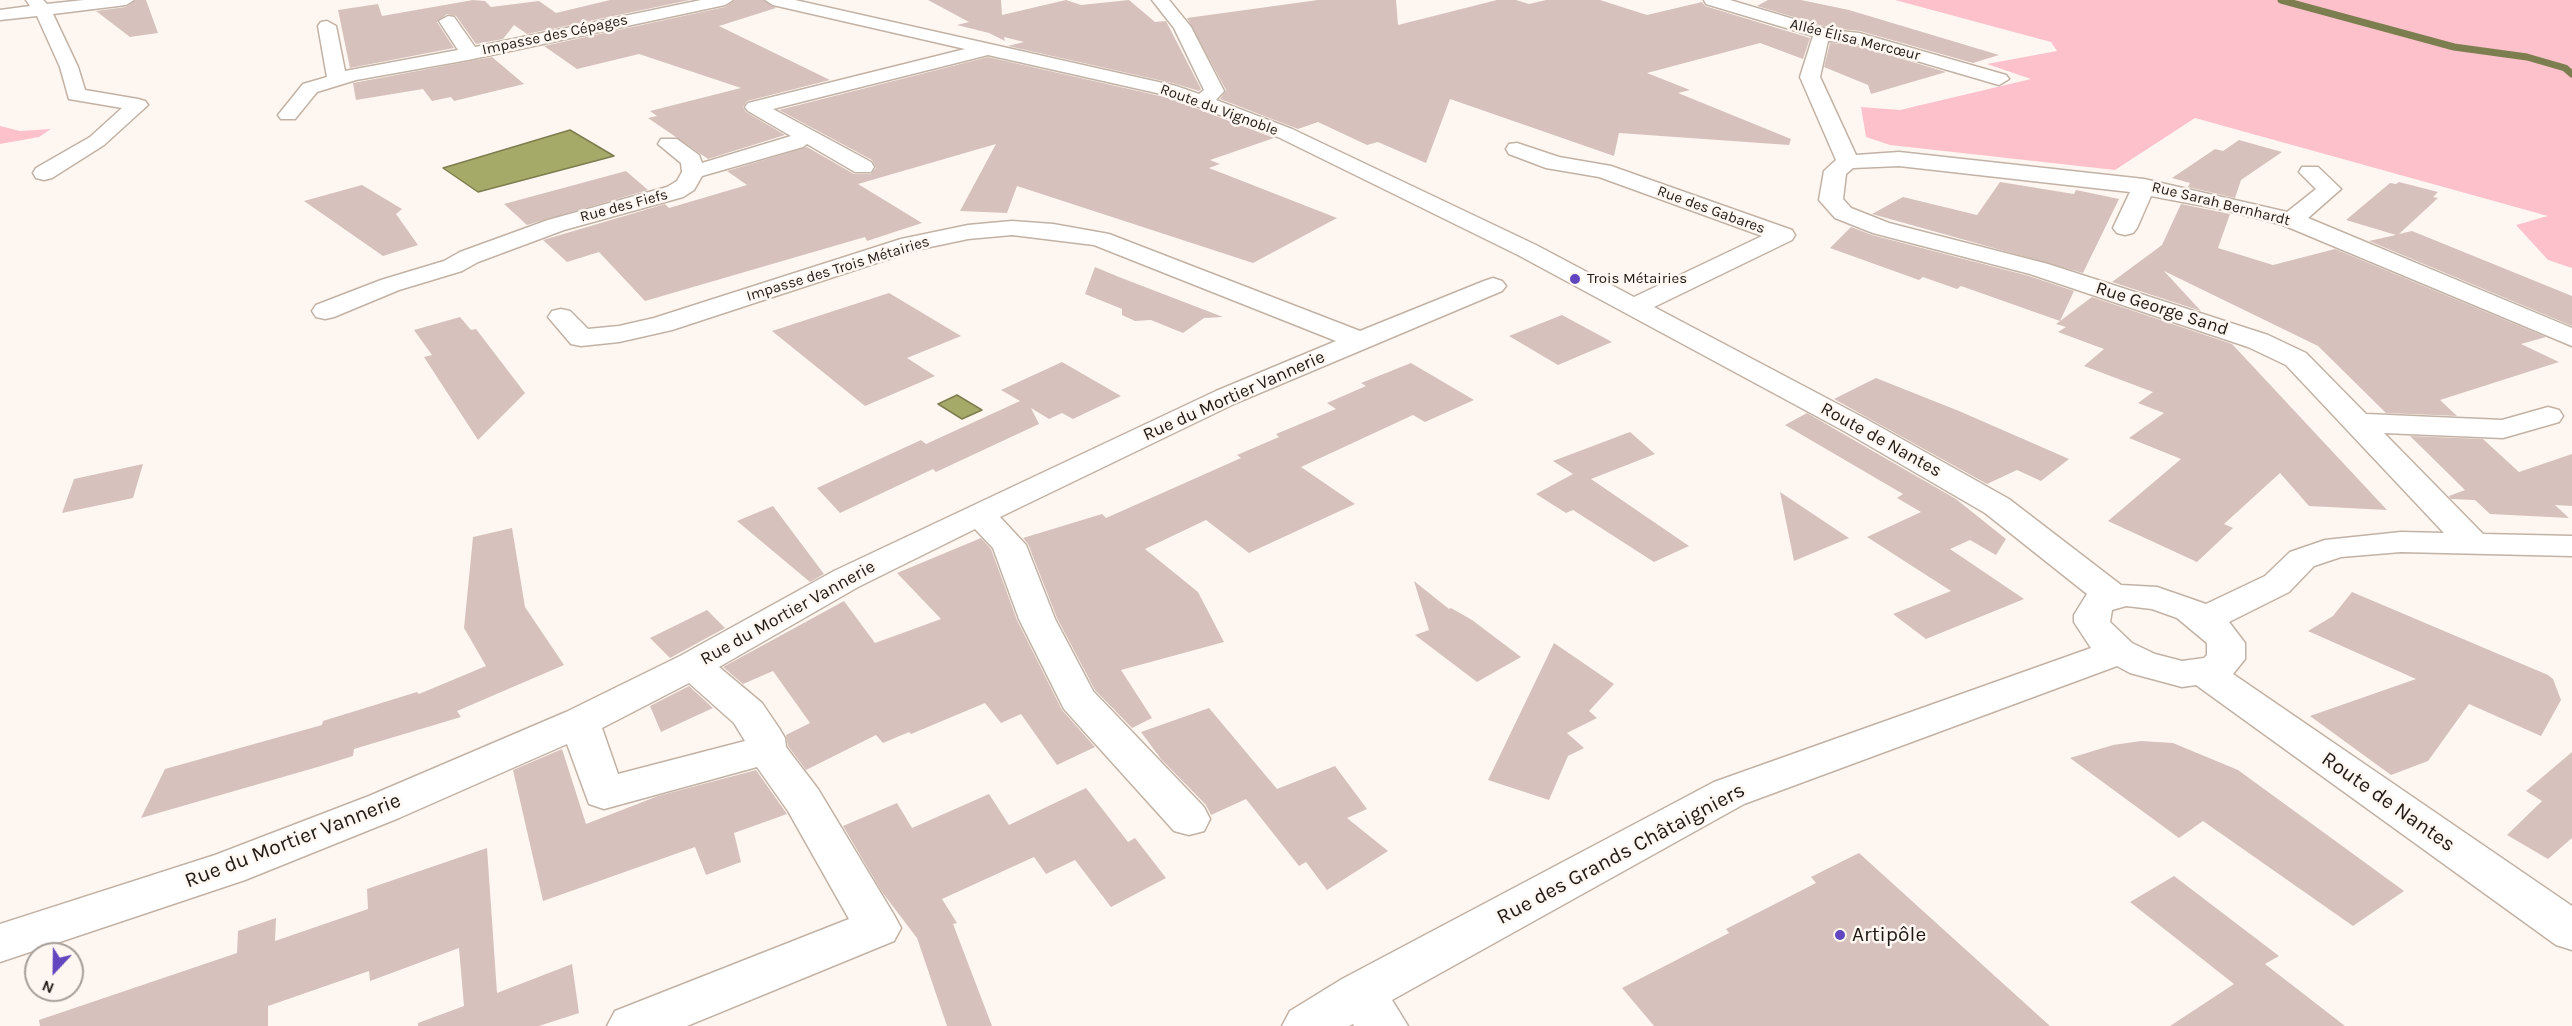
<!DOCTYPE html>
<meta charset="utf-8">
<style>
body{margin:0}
#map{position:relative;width:2572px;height:1026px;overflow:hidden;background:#fef7f1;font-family:Karla,sans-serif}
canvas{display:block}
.north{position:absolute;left:24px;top:942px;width:60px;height:60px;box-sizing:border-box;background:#fef7f1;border:2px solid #a59e99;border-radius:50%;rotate:202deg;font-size:16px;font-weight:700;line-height:24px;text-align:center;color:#1f1914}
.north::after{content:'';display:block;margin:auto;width:21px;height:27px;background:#6146bf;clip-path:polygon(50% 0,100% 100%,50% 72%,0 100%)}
</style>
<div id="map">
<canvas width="2572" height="1026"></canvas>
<div class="north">N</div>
</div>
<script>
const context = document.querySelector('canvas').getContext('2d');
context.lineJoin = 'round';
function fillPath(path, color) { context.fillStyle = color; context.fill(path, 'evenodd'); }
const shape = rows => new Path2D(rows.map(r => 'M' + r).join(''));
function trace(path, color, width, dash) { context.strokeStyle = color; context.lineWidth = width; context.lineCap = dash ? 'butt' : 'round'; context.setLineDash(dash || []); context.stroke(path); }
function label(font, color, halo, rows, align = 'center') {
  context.font = font + ' Karla,sans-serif'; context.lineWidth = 5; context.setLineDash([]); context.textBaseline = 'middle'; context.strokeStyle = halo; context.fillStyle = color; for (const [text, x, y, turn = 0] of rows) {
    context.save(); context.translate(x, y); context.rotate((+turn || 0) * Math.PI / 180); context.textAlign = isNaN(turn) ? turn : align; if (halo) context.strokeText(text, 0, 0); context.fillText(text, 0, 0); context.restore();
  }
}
fillPath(shape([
 [1895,0,2572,0,2572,268,2548,260,2516,225,2548,216,2195,118,2115,170,1890,145,1866,137,1861,107,1900,110,2031,79,1987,64,2057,51,2051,42],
 [0,126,20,131,51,129,39,137,0,144]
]), '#fdc1cb');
const water = shape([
 [570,130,614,156,478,192,443,168,570,130],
 [957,395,982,410,962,419,938,404,957,395]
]);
fillPath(water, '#a5aa68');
trace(water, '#7d7e4f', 1.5);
trace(shape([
 [2281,0,2454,47,2527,57,2565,68,2572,74]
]), '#7d7e4f', 7);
fillPath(shape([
 [136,0,146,0,158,33,130,37,96,11,126,7],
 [473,0,485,1,491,7,539,1,556,13,610,0,690,0,527,34,514,25,503,39,476,44,456,16,447,14,437,22,454,48,350,68,338,10,378,4,382,16],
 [735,0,763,0,776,8,719,26,830,80,747,101,743,107,746,112,785,135,708,159,648,118,657,116,650,111,741,88,639,54,577,69,544,46,725,7],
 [928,0,1001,0,1002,15,1066,0,1081,5,1129,0,1155,22,1166,21,1201,89,1199,91,1176,84,1008,46,1024,42,1004,37,1005,41,989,33,957,25,969,22],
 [1318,0,1396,0,1398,25,1497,0,1516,0,1529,4,1546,0,1600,0,1647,15,1702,2,1705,6,1810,38,1803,59,1760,43,1647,73,1690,90,1678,93,1791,139,1789,145,1619,133,1614,156,1450,99,1426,163,1378,142,1367,145,1318,122,1298,129,1220,99,1226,90,1187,18],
 [1768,0,1801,0,1849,10,1999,55,1973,63,1860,31,1830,28,1757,6],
 [1830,43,1852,44,1946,72,1871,94,1868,85,1824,67],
 [492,57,524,84,454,101,451,97,432,101,423,89,356,100,353,83],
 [988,57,1169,98,1274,138,1210,160,1220,164,1209,168,1337,218,1253,263,1017,186,1007,213,960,211,996,144,858,184,922,223,867,241,865,237,645,301,599,252,567,262,543,240,665,204,669,208,747,185,727,171,807,147,854,174,871,174,876,168,872,160,779,110],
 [2239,140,2282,152,2241,180,2235,198,2188,187,2190,183,2172,178,2215,149,2223,151],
 [626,171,648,190,527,225,504,204],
 [2000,182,2074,194,2076,190,2119,199,2083,273,1872,214,1903,197,1977,215],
 [2399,182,2438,192,2433,197,2438,198,2399,234,2412,231,2572,296,2572,326,2369,241,2396,235,2346,220,2390,183,2396,184],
 [362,185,402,209,396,214,418,245,383,256,304,201],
 [2181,204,2230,214,2218,248,2273,265,2335,249,2546,337,2521,344,2559,362,2440,400,2457,416,2386,413,2318,346,2164,271,2201,311,2112,282,2162,245],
 [1851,227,1872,235,2029,276,2074,291,2060,321,1961,286,1957,289,1923,277,1919,280,1830,248],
 [1095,267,1119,277,1223,317,1204,318,1183,333,1151,320,1135,321,1122,315,1122,309,1085,294],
 [889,293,961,336,907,358,935,376,865,406,772,331],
 [2092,297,2232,344,2387,510,2309,506,2280,473,2224,524,2233,528,2197,562,2108,521,2181,459,2129,438,2164,413,2138,403,2153,392,2084,366,2104,349,2058,332,2066,327,2056,324],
 [1562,315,1612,342,1558,365,1509,336],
 [460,317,471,330,476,329,525,393,478,440,424,357,432,355,414,330],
 [1062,362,1121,396,1073,419,1062,413,1049,419,1031,408,1039,424,936,472,933,469,840,513,817,488,921,440,926,444,1020,401,1001,390],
 [1411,363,1474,400,1425,422,1413,415,1301,467,1355,504,1249,553,1206,520,1145,549,1198,592,1224,642,1121,670,1152,718,1132,728,1095,690,1057,618,1028,544,1023,538,1102,514,1106,518,1241,458,1237,455,1279,437,1276,434,1336,409,1327,403,1366,386,1361,383],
 [1876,378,1959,411,2069,459,2041,481,2017,470,1987,484,1834,399],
 [1807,413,1956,499,2006,539,1996,555,1970,540,1950,549,2024,599,1926,639,1893,614,1951,591,1867,537,1921,512,1897,498,1903,494,1785,425],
 [1630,432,1655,454,1591,479,1689,546,1654,562,1573,510,1566,513,1536,494,1573,474,1553,461],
 [2410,436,2483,439,2519,472,2572,454,2572,506,2555,505,2569,518,2490,514,2475,500,2451,499,2449,496,2465,490],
 [143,464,133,498,62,513,74,479],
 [1780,492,1849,538,1794,561],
 [773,506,824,574,810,582,737,521],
 [512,528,525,607,564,665,457,711,461,717,354,749,353,756,321,766,141,818,165,769,322,725,323,721,417,692,419,694,486,666,464,628,473,537],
 [981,538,991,549,1017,620,1062,710,1095,747,1057,765,1021,714,1001,723,985,703,911,734,909,732,883,743,876,735,806,770,788,746,786,735,810,723,773,671,743,684,723,667,844,601,875,643,941,619,897,573],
 [1414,581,1449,609,1451,608,1472,620,1521,657,1477,682,1415,635,1429,630],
 [2352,592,2548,675,2553,679,2561,700,2541,736,2469,704,2428,761,2391,775,2310,716,2416,679,2308,631,2333,616],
 [707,610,725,628,670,658,650,638],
 [1554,643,1614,684,1589,711,1597,718,1567,733,1584,748,1568,756,1549,800,1488,780],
 [689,686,713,708,661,732,650,706],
 [1209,708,1277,789,1335,766,1367,809,1347,818,1388,851,1327,890,1306,862,1299,866,1246,799,1211,815,1206,805,1161,759,1141,732],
 [2141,741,2173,743,2238,770,2404,891,2353,926,2203,821,2179,838,2070,758,2113,745],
 [562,749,586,824,658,796,756,770,787,814,734,833,741,862,706,875,695,847,543,901,513,770],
 [2572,752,2572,838,2548,859,2507,835,2542,801,2526,791],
 [1086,788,1128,842,1135,838,1166,878,1111,907,1075,860,1046,874,1034,857,942,899,957,923,953,924,992,1026,947,1026,917,938,882,892,843,826,897,803,912,828,989,794,1009,825],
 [487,848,497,993,572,964,579,1013,539,1026,418,1026,418,1023,464,1006,459,948,370,981,369,971,268,1006,268,1026,40,1026,39,1020,237,953,238,931,276,918,275,941,368,909,367,889],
 [1859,853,2050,1026,1654,1026,1622,988,1729,933,1726,929,1816,883,1811,877],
 [2174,876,2279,956,2265,964,2345,1026,2170,1026,2234,984,2130,902]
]), '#d7c1bc');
const minor = shape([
 [26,0,43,0,47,4,84,0,134,0,126,5,53,14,78,67,85,90,138,99,145,101,148,105,104,145,52,178,44,180,36,178,33,173,36,168,90,137,122,108,69,99,60,67,37,16,0,20,0,10,30,6,26,0],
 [701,0,733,0,725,5,468,60,356,80,317,92,295,119,281,119,278,115,303,84,327,77,318,26,321,22,327,21,336,26,345,71,458,50,439,21,448,16,454,17,475,47,701,0],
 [765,0,795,0,1176,86,1199,94,1204,90,1174,28,1152,0,1169,0,1191,27,1224,91,1216,100,1292,129,1536,245,1634,297,1762,236,1599,177,1546,168,1509,154,1506,149,1509,144,1517,143,1559,157,1611,166,1792,230,1795,235,1792,240,1654,307,1866,419,2009,499,2121,585,2157,587,2206,604,2265,576,2290,552,2325,540,2401,532,2444,533,2286,365,2248,347,2030,274,1873,233,1835,218,1819,200,1824,171,1836,160,1800,77,1813,36,1706,4,1704,0,1730,0,1830,30,1859,33,2006,75,2009,79,1999,85,1852,42,1828,41,1820,77,1856,155,1899,152,2144,179,2287,212,2316,189,2299,172,2302,167,2318,167,2341,189,2308,218,2572,328,2572,346,2283,225,2225,210,2151,196,2137,228,2133,233,2125,235,2117,233,2113,228,2130,192,1899,166,1853,168,1846,174,1843,199,1851,208,1889,223,2048,264,2268,335,2306,353,2366,414,2502,420,2548,407,2559,410,2563,416,2559,422,2503,438,2384,433,2483,534,2572,536,2572,556,2401,552,2341,557,2314,566,2289,592,2229,622,2245,643,2245,659,2233,674,2572,906,2572,950,2556,945,2196,685,2182,687,2130,673,2117,666,1744,804,1392,1000,1408,1026,1354,1026,1353,1024,1349,1026,1282,1026,1290,1011,1342,979,1714,782,2091,648,2074,622,2074,615,2087,594,1985,513,1844,431,1518,255,1278,137,1170,96,988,55,773,109,871,162,874,167,871,172,855,172,807,144,803,147,702,176,694,190,683,197,564,230,478,262,462,271,399,290,334,317,325,319,316,317,312,311,316,305,381,280,444,261,460,252,548,220,667,187,677,181,682,172,681,163,658,144,661,139,677,139,699,155,702,163,791,136,748,111,745,107,748,103,965,49,773,5,765,0],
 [2126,606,2152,609,2177,618,2207,643,2207,655,2204,658,2182,661,2155,654,2132,643,2110,622,2112,610,2126,606],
 [1012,221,1053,224,1109,234,1360,331,1484,281,1493,278,1502,281,1506,286,1502,291,1236,403,1000,517,1026,545,1055,619,1093,691,1204,807,1210,819,1204,831,1189,835,1174,831,1064,709,1019,619,993,548,975,529,858,587,719,667,762,703,779,728,785,738,786,747,818,789,894,915,901,928,894,941,687,1026,607,1026,615,1011,849,919,788,811,757,767,604,809,589,804,567,744,399,818,245,880,0,962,0,924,215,855,369,796,566,712,680,656,834,571,1216,391,1336,341,1094,245,1012,235,968,239,916,250,672,330,619,342,581,346,571,344,548,317,552,311,561,309,570,311,588,329,619,326,654,318,901,239,968,225,1012,221],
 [689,683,734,723,745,741,618,774,602,728,689,683]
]);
trace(minor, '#c2b2a5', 3);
fillPath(minor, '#fff');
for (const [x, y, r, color] of [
 [1575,279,6,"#6146bf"],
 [1840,935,6,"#6146bf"]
]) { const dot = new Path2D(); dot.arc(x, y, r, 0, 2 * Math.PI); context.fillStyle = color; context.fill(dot); trace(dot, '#fef7f1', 2); }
label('15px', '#1f1914', '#fef7f1', [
 ["Impasse des Cépages",555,35,-12],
 ["Allée Élisa Mercœur",1855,40,14],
 ["Route du Vignoble",1219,110,20],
 ["Rue Sarah Bernhardt",2221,204,14],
 ["Rue des Fiefs",624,206,-15],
 ["Rue des Gabares",1711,210,20],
 ["Impasse des Trois Métairies",838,269,-17]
]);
label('15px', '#1f1914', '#fef7f1', [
 ["Trois Métairies",1587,279]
], 'left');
label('18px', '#1f1914', '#fef7f1', [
 ["Rue George Sand",2162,309,18],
 ["Rue du Mortier Vannerie",1234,396,-24],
 ["Route de Nantes",1881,440,29],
 ["Rue du Mortier Vannerie",788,613,-29]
]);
label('21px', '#1f1914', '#fef7f1', [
 ["Route de Nantes",2388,802,35],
 ["Rue du Mortier Vannerie",293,841,-21],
 ["Rue des Grands Châtaigniers",1621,854,-28]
]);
label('21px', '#1f1914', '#fef7f1', [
 ["Artipôle",1852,935]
], 'left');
</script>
